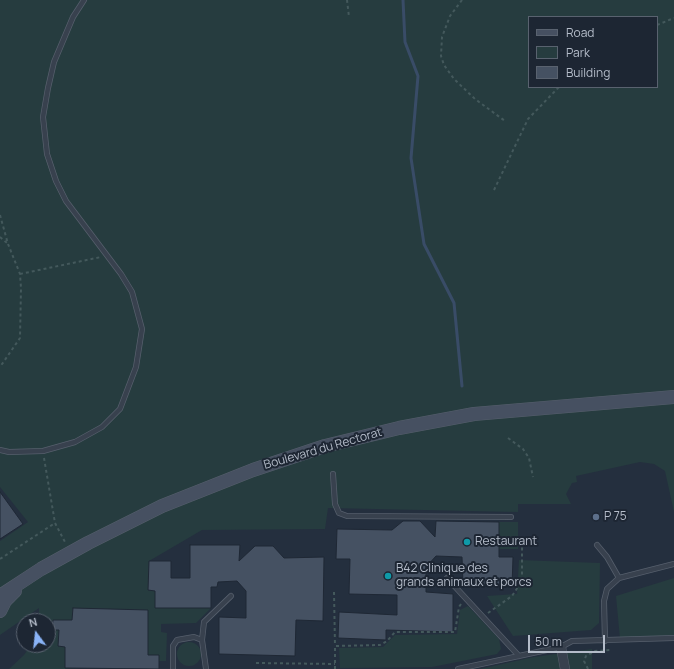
<!DOCTYPE html>
<style>
body{margin:0}
#map{position:relative;width:674px;height:669px;overflow:hidden;background:#242f3e;font-family:Manrope,sans-serif}
canvas{display:block}
.legend{position:absolute;left:528px;top:16px;width:130px;height:72px;box-sizing:border-box;background:#1d2633;border:1px solid #59626f;margin:0;padding:5px 7px;list-style:none;font-size:12px;color:#b4bcc9}
.legend li{display:flex;align-items:center;gap:8px;height:20px}
.legend b{width:20px;border:1px solid #59626f}
.north{position:absolute;left:16px;top:613px;width:40px;height:40px;box-sizing:border-box;background:#1d2633;border:1px solid #59626f;border-radius:50%;rotate:345deg;font-size:11px;font-weight:700;line-height:16px;text-align:center;color:#b4bcc9}
.north::after{content:'';display:block;margin:auto;width:14px;height:18px;background:#8ab4f8;clip-path:polygon(50% 0,100% 100%,50% 72%,0 100%)}
.scale{position:absolute;left:528px;top:635px;width:77px;height:18px;box-sizing:border-box;border:2px solid #b4bcc9;border-top:0;padding-left:5px;font-size:12px;line-height:14px;white-space:nowrap;color:#b4bcc9;-webkit-text-stroke:3px #1d2633;paint-order:stroke}
</style>
<div id="map">
<canvas width="674" height="669"></canvas>
<ul class="legend">
<li><b style="height:5px;background:#465061"></b>Road</li>
<li><b style="height:11px;background:#263c3f"></b>Park</li>
<li><b style="height:11px;background:#455162"></b>Building</li>
</ul>
<div class="north">N</div>
<div class="scale">50 m</div>
</div>
<script>
const context = document.querySelector('canvas').getContext('2d');
context.lineJoin = 'round';
function fillPath(path, color) { context.fillStyle = color; context.fill(path, 'evenodd'); }
const shape = rows => new Path2D(rows.map(r => 'M' + r).join(''));
function trace(path, color, width, dash) { context.strokeStyle = color; context.lineWidth = width; context.lineCap = dash ? 'butt' : 'round'; context.setLineDash(dash || []); context.stroke(path); }
function label(font, color, halo, rows, align = 'center') {
  context.font = font + ' Manrope,sans-serif'; context.lineWidth = 4; context.setLineDash([]); context.textBaseline = 'middle'; context.strokeStyle = halo; context.fillStyle = color; for (const [text, x, y, turn = 0] of rows) {
    context.save(); context.translate(x, y); context.rotate((+turn || 0) * Math.PI / 180); context.textAlign = isNaN(turn) ? turn : align; if (halo) context.strokeText(text, 0, 0); context.fillText(text, 0, 0); context.restore();
  }
}
fillPath(shape([
 [0,0,674,0,674,512,665,471,654,464,640,462,576,476,577,482,572,483,566,494,571,504,518,504,518,512,328,508,325,529,202,530,149,561,148,590,155,591,155,608,211,608,196,623,161,624,161,632,167,633,166,661,159,661,159,658,148,658,148,620,146,619,146,610,74,608,73,620,53,620,52,629,59,630,58,646,70,647,65,657,65,668,81,669,9,669,24,655,31,645,48,645,48,621,39,621,39,608,0,635,0,541,28,522,0,487],
 [529,17,657,17,657,87,529,87],
 [499,522,518,522,518,549,499,549],
 [519,560,600,563,599,623,591,630,513,636,487,596,517,594],
 [674,578,674,635,620,639,616,596],
 [468,606,499,639,501,649,497,654,432,667,340,668,339,648,383,647,395,635,457,634,460,610],
 '177 654a12 12 0 1 1 24 0a12 12 0 1 1-24 0Z',
 [592,649,592,669,480,669,534,657]
]), '#263c3f');
trace(shape([
 [403,0,405,42,418,76,411,158,424,244,454,303,462,386]
]), '#394c67', 3);
const building = shape([
 [0,492,23,524,0,539,0,492],
 [403,521,420,521,435,537,436,521,499,522,499,557,513,557,512,587,463,585,462,557,436,556,426,567,426,592,453,594,453,632,386,630,386,640,338,638,339,612,397,615,397,595,349,594,350,559,336,559,337,529,392,530,403,521],
 [190,545,240,545,239,561,255,546,273,546,284,558,324,557,323,621,296,620,295,656,219,654,219,617,246,618,246,591,237,581,218,582,217,587,211,587,211,608,155,608,155,591,148,590,149,561,171,561,171,578,190,578,190,545],
 [73,608,148,610,148,655,159,655,159,669,65,668,65,647,58,646,59,630,52,630,53,620,72,620,73,608]
]);
fillPath(building, '#455162');
trace(building, '#1f2835', 1);
const service = shape([
 [0,450,9,452,43,451,75,442,102,427,120,409,136,367,142,329,132,292,121,274,66,201,56,181,47,154,43,117,48,88,54,62,73,17,84,0],
 [333,474,335,504,339,513,347,516,511,517],
 [597,545,607,557,619,578],
 [447,578,519,656],
 [202,640,204,622,231,596],
 [605,641,604,601,607,589,619,578,674,564],
 [173,669,173,646,177,640,194,637,202,640,206,669],
 [458,669,561,647,572,641,674,638]
]);
const minor = shape([
 [561,647,565,669]
]);
const secondary = shape([
 [0,596,41,569,88,543,162,506,253,470,325,446,399,428,474,414,674,397],
 [0,611,5,601,15,591]
]);
trace(service, '#565f6c', 6);
trace(minor, '#565f6c', 10);
trace(secondary, '#565f6c', 14);
trace(shape([
 [347,0,349,17],
 [462,0,450,16,442,37,441,56,444,65,454,79,475,99,505,121],
 [657,25,674,18],
 [494,190,528,119,559,87],
 [0,215,8,244,20,274,21,288,20,338,0,367],
 [0,237,7,243],
 [20,274,101,257],
 [508,438,523,449,529,458,533,477],
 [44,458,55,523,65,542],
 [0,559,55,523],
 [334,592,335,646],
 [488,613,512,596,522,581,522,544],
 [256,663,335,664],
 [335,669,335,646,380,645,387,641,395,632,455,632,459,607,461,604],
 [588,669,584,661,586,656,595,651,610,650]
]), '#44595c', 2, [3, 3]);
trace(service, '#38414e', 4.5);
trace(minor, '#38414e', 9);
trace(secondary, '#465061', 13);
for (const [x, y, r, color] of [
 [596,517,4,"#5c6f8a"],
 [467,542,4,"#0f9aa8"],
 [388,576,4,"#0f9aa8"]
]) { const dot = new Path2D(); dot.arc(x, y, r, 0, 2 * Math.PI); context.fillStyle = color; context.fill(dot); trace(dot, '#1d2633', 1.5); }
label('12px', '#b4bcc9', '#1d2633', [
 ["Boulevard du Rectorat",323,449,-16]
]);
label('12px', '#b4bcc9', '#1d2633', [
 ["P 75",604,517],
 ["Restaurant",475,542],
 ["B42 Clinique des",396,569],
 ["grands animaux et porcs",396,583]
], 'left');
</script>
